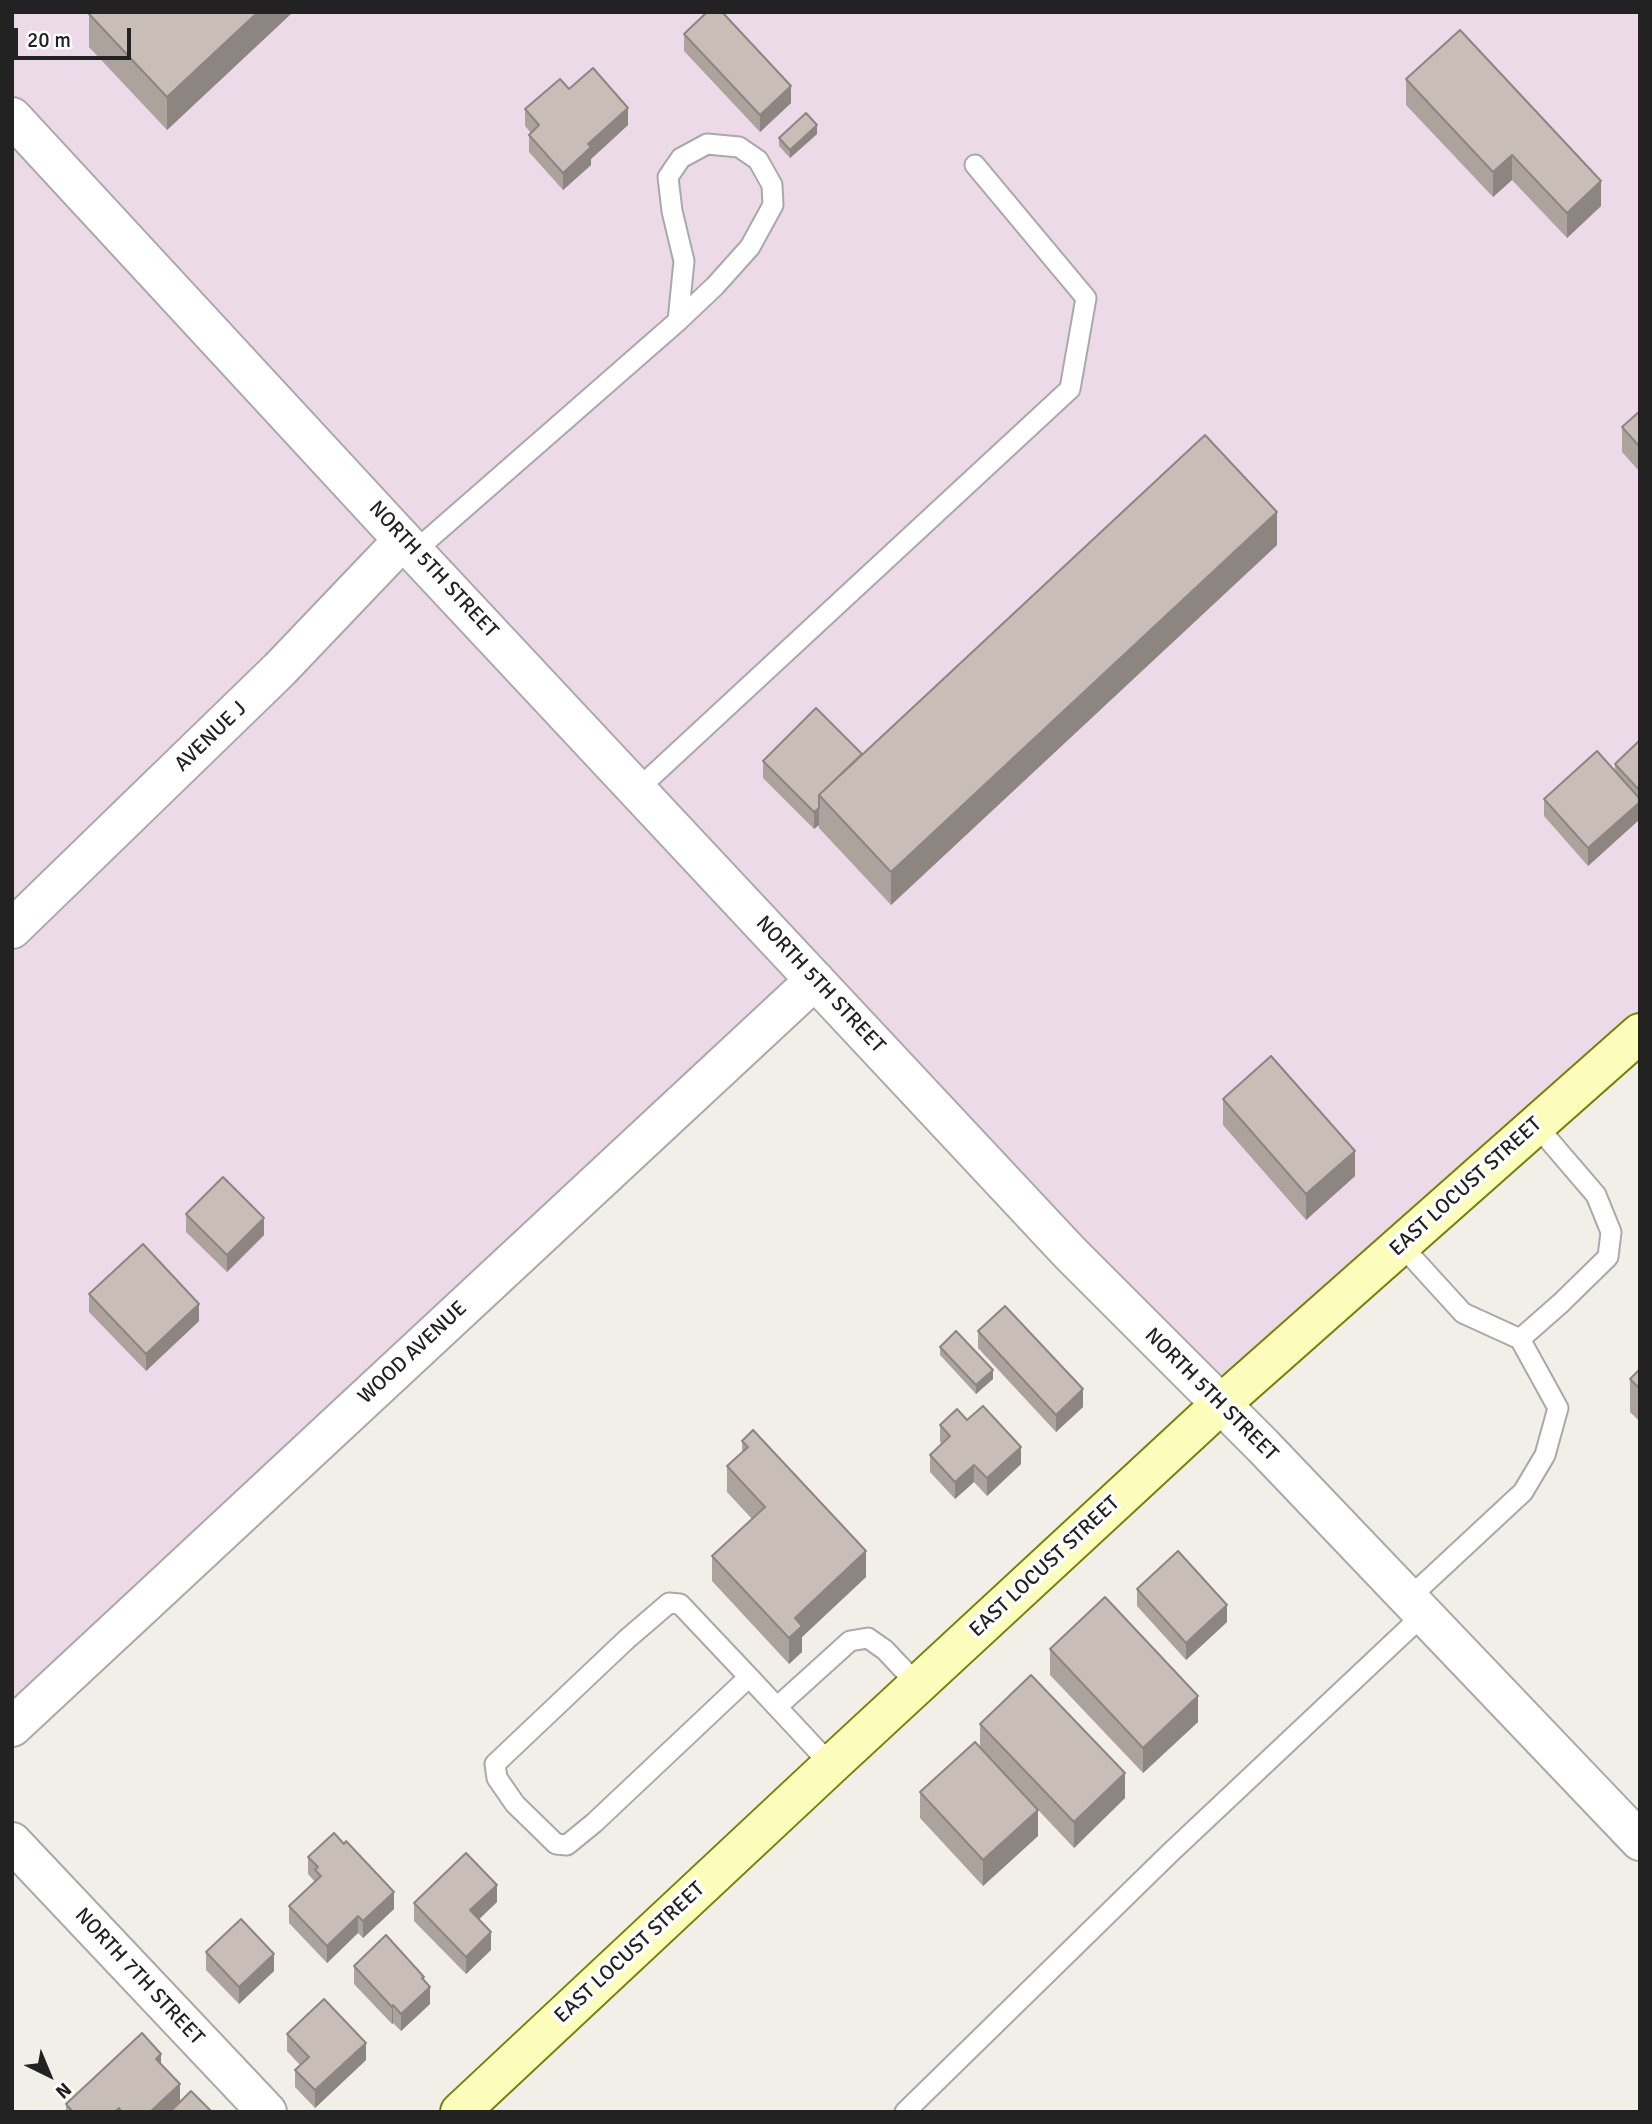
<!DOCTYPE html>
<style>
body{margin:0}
#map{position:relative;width:1652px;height:2124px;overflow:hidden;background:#f2efe8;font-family:Signika,sans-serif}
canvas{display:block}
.frame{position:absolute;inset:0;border:14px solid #222;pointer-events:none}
.north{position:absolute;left:14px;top:2040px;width:70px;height:70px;-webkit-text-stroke:5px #fff;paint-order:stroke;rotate:137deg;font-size:19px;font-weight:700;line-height:28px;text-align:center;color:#222}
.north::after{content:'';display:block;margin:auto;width:24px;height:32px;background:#222;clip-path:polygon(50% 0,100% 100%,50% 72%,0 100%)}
.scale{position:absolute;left:14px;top:28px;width:117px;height:32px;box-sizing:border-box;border:4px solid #222;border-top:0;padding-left:9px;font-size:21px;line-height:24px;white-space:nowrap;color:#222;-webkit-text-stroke:5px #fff;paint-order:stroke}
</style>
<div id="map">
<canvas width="1652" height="2124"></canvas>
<div class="frame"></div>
<div class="north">N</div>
<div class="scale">20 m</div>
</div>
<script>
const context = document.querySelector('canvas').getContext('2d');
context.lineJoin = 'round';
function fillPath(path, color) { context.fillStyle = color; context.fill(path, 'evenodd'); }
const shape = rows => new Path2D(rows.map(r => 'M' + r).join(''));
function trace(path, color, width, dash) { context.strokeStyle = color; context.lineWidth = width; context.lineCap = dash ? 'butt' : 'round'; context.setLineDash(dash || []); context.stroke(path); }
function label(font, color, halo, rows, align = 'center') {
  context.font = font + ' Signika,sans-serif'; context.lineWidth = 7; context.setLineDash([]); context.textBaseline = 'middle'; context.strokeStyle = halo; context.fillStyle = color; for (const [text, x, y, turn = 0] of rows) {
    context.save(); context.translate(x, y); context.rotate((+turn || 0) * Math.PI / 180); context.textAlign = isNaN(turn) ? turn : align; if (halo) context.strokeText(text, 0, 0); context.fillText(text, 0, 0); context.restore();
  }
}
fillPath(shape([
 [12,12,1640,12,1640,1033,1221,1404,814,980,12,1727]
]), '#ecdae9');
const service = shape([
 [415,551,678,321,715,286,750,247,773,205,772,185,758,160,739,147,707,144,681,158,668,177,672,211,684,261,678,321],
 [638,789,1070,389,1086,298,975,165],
 [1401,1245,1463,1313,1520,1339,1561,1303,1608,1257,1611,1232,1596,1195,1536,1125],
 [1409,1598,1523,1492,1545,1455,1558,1408,1520,1339],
 [749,1677,594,1823,567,1845,556,1844,515,1804,497,1778,495,1764,627,1639,669,1603,680,1604,749,1677,777,1707,831,1765],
 [777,1707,850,1641,868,1638,885,1650,918,1685],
 [905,2112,1170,1853,1424,1614]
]);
const minor = shape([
 [12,117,403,540,1070,1253,1263,1446,1640,1841],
 [12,929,280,669,403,540],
 [12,1727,815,980],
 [12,1842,267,2112]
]);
const secondary = shape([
 [460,2112,831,1765,1221,1404,1640,1033]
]);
trace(service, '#a9a9a9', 23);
trace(minor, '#a9a9a9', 42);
trace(secondary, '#788100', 42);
trace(service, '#fff', 19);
trace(minor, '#fff', 38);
trace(secondary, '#fcfdbb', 38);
fillPath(shape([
 [91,12,293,12,167,130,89,47,89,14],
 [684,34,791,103,760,132,684,51],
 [1406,79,1601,206,1567,238,1512,180,1493,197,1406,105],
 [569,89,628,125,591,159,591,165,563,190,529,152,529,135,531,133,525,126,525,109],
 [817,134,790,158,779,146,779,138],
 [1640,411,1640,472,1622,452,1622,427],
 [1277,545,891,905,819,828,819,825,814,829,763,778,763,761,862,754],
 [1640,740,1640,819,1588,866,1544,816,1544,799,1615,772,1615,764],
 [1223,1099,1355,1176,1306,1220,1223,1125],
 [186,1214,264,1235,227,1272,186,1232],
 [89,1294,199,1321,146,1371,89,1312],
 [978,1331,1083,1407,1056,1432,978,1348],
 [940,1347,993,1379,976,1394,940,1355],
 [1640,1369,1640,1422,1630,1412,1630,1379],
 [967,1420,1021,1464,987,1496,974,1482,955,1499,930,1472,930,1455,942,1444,940,1442,940,1425],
 [742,1441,866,1577,802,1637,802,1652,789,1664,712,1581,712,1556,752,1519,727,1492,727,1466,742,1453],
 [1137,1589,1227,1622,1186,1660,1137,1606],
 [1050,1649,1198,1722,1143,1773,1050,1675],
 [980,1724,1125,1798,1074,1848,1011,1781,1038,1836,983,1886,920,1818,920,1792,980,1748],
 [308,1857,394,1909,363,1938,358,1933,327,1963,289,1923,289,1906,315,1882,308,1874],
 [497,1902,479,1919,491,1950,466,1974,414,1921,414,1903],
 [206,1952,274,1971,239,2004,206,1970],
 [354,1966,424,1980,430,2004,401,2031,393,2023,392,2024,354,1984],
 [287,2034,366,2060,315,2108,295,2087,295,2070,300,2065,287,2051],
 [161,2064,180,2101,169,2112,66,2112,66,2104]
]), '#aca39d');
fillPath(shape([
 [258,12,293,12,167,130,167,97],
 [791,86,791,103,760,132,760,115],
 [628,108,628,125,591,159,591,165,563,190,563,173,588,144],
 [817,125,817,134,790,158,790,150],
 [1512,155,1512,180,1493,197,1493,172],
 [1601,181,1601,206,1567,238,1567,213],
 [1277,512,1277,545,891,905,891,872],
 [1640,802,1640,819,1588,866,1588,848],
 [819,808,819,825,814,829,814,812],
 [1355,1151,1355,1176,1306,1220,1306,1194],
 [264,1218,264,1235,227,1272,227,1255],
 [199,1304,199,1321,146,1371,146,1354],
 [993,1370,993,1379,976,1394,976,1385],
 [1083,1389,1083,1407,1056,1432,1056,1415],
 [1021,1447,1021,1464,987,1496,987,1478],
 [974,1465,974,1482,955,1499,955,1482],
 [866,1551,866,1577,802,1637,802,1652,789,1664,789,1638,795,1618],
 [1227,1605,1227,1622,1186,1660,1186,1643],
 [1198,1696,1198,1722,1143,1773,1143,1748],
 [1125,1773,1125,1798,1074,1848,1074,1822],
 [1038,1810,1038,1836,983,1886,983,1860],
 [497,1885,497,1902,470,1928,470,1910],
 [394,1892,394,1909,363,1938,363,1921],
 [358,1916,358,1933,327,1963,327,1946],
 [491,1932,491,1950,466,1974,466,1957],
 [274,1954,274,1971,239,2004,239,1987],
 [424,1977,424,1993,430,1987,430,2004,401,2031,401,2014],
 [393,2005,393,2023,392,2024,392,2007],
 [366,2043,366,2060,315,2108,315,2090],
 [161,2054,161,2072,156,2059],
 [14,2078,14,2095,12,2097,12,2079],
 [180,2084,180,2101,169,2112,150,2112]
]), '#8c8580');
const building = shape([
 [91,12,258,12,167,97,89,14,91,12],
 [707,12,722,12,791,86,760,115,684,34,707,12],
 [1460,30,1601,181,1567,213,1512,155,1493,172,1406,79,1460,30],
 [593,68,628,108,588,144,591,147,563,173,529,135,539,125,525,109,560,79,569,89,593,68],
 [806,113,817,125,790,150,779,138,806,113],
 [1640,411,1640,447,1622,427,1640,411],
 [1205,435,1277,512,891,872,819,795,1205,435],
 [816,708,862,754,819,795,819,808,814,812,763,761,816,708],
 [1640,740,1640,791,1615,764,1640,740],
 [1597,751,1640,799,1640,802,1588,848,1544,799,1597,751],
 [1271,1056,1355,1151,1306,1194,1223,1099,1271,1056],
 [223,1177,264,1218,227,1255,186,1214,223,1177],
 [143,1244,199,1304,146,1354,89,1294,143,1244],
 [1005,1306,1083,1389,1056,1415,978,1331,1005,1306],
 [956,1331,993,1370,976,1385,940,1347,956,1331],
 [1640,1369,1640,1389,1630,1379,1640,1369],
 [983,1406,1021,1447,987,1478,974,1465,955,1482,930,1455,950,1436,940,1425,957,1409,967,1420,983,1406],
 [753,1430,866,1551,795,1618,802,1626,789,1638,712,1556,765,1507,727,1466,748,1447,742,1441,753,1430],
 [1178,1551,1227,1605,1186,1643,1137,1589,1178,1551],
 [1105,1597,1198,1696,1143,1748,1050,1649,1105,1597],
 [1031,1675,1125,1773,1074,1822,980,1724,1031,1675],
 [975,1742,1038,1810,983,1860,920,1792,975,1742],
 [334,1833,344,1844,346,1841,394,1892,363,1921,358,1916,327,1946,289,1906,321,1876,315,1870,318,1867,308,1857,334,1833],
 [466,1853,497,1885,470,1910,491,1932,466,1957,414,1903,466,1853],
 [241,1919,274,1954,239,1987,206,1952,241,1919],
 [386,1935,424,1977,422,1978,430,1987,401,2014,393,2005,392,2007,354,1966,386,1935],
 [324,1999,366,2043,315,2090,295,2070,309,2057,287,2034,324,1999],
 [142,2033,161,2054,156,2059,180,2084,150,2112,122,2112,119,2108,115,2112,73,2112,66,2104,142,2033],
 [191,2091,212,2112,170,2112,191,2091]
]);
fillPath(building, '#c8beb7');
trace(building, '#8c8580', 2);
label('21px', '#222', '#fff', [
 ["NORTH 5TH STREET",433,570,47],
 ["AVENUE J",211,737,-44],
 ["NORTH 5TH STREET",820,985,47],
 ["EAST LOCUST STREET",1466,1187,-42],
 ["WOOD AVENUE",413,1353,-43],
 ["NORTH 5TH STREET",1211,1395,45],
 ["EAST LOCUST STREET",1045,1567,-43],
 ["EAST LOCUST STREET",630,1953,-43],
 ["NORTH 7TH STREET",139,1977,47]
]);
</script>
